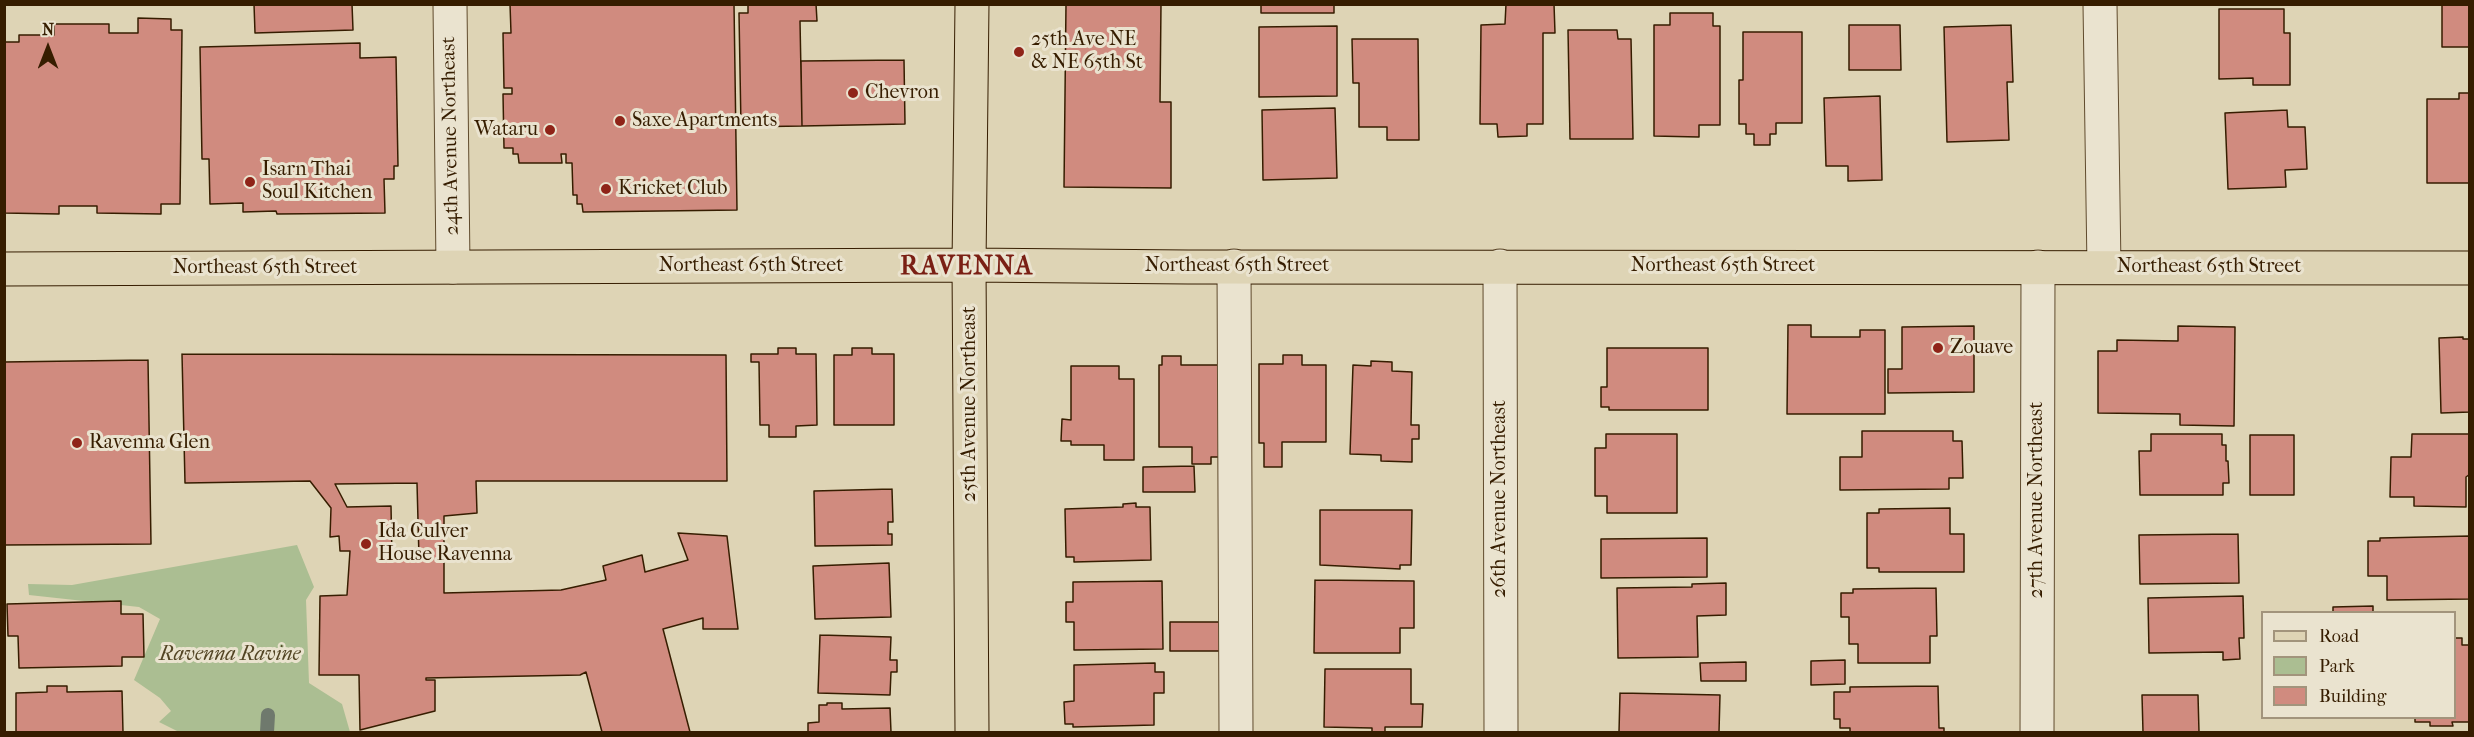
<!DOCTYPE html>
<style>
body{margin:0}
#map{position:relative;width:2474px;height:737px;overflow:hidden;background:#ded4b5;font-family:"IM FELL French Canon",serif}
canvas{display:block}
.frame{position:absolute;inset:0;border:6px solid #361d00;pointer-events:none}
.legend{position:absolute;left:2261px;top:611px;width:195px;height:108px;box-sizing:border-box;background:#eae3cf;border:2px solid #a2947c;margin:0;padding:8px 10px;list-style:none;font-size:18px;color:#361d00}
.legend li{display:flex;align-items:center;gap:12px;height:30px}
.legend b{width:30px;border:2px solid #a2947c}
.north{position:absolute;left:18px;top:18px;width:60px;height:60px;-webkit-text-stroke:4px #eae3cf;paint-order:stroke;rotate:0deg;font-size:16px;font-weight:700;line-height:24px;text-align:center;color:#361d00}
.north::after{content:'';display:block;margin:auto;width:21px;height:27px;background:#361d00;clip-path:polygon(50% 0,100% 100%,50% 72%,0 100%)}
</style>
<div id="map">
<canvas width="2474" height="737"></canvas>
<div class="frame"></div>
<ul class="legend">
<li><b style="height:8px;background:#ded4b5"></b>Road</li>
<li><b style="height:16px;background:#abbe92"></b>Park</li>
<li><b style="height:16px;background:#d08b7f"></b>Building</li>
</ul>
<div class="north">N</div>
</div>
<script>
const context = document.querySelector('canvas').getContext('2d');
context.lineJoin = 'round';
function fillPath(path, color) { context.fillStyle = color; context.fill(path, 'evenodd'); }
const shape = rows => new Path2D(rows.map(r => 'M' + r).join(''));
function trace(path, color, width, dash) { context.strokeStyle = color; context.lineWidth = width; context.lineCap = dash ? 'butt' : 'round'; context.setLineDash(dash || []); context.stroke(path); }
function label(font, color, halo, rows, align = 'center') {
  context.font = font + ' "IM FELL French Canon",serif'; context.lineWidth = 6; context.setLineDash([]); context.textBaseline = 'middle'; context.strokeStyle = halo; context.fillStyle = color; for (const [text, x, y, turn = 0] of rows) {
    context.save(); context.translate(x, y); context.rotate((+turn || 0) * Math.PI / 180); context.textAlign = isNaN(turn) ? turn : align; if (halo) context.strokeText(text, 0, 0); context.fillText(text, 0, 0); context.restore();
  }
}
fillPath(shape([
 [297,545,314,587,306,600,309,683,342,704,350,732,179,732,159,722,171,711,160,698,134,680,160,619,139,607,29,595,28,584,72,585]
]), '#abbe92');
trace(shape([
 [267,732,268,715]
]), '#6f796d', 14);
const building = shape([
 [254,4,352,4,353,30,255,33,254,4],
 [510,4,734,4,737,210,583,212,582,204,577,204,577,195,573,195,572,163,566,163,566,154,561,154,562,163,519,163,518,154,513,154,513,148,504,148,503,94,512,94,512,88,504,88,503,33,511,33,510,4],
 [748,4,816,4,817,21,800,21,802,126,741,127,739,13,748,13,748,4],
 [1066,4,1161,4,1160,102,1171,102,1171,188,1064,187,1066,4],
 [1261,4,1334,4,1334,13,1261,13,1261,4],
 [1506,4,1554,4,1555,33,1543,33,1543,124,1527,124,1527,136,1498,137,1497,124,1480,124,1481,25,1505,24,1506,4],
 [2442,4,2470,4,2470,47,2442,47,2442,4],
 [2219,9,2284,9,2284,33,2290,33,2290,85,2253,85,2253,78,2219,79,2219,9],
 [1670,13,1713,13,1713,26,1720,26,1720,125,1699,125,1699,137,1654,136,1654,25,1670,25,1670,13],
 [138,18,171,19,171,30,182,30,180,204,161,204,161,214,97,213,97,206,59,206,59,214,4,213,4,42,19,42,19,35,54,35,54,24,109,24,109,33,138,33,138,18],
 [1849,25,1900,25,1901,70,1849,70,1849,25],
 [2011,25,2013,82,2007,82,2009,140,1947,142,1944,27,2011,25],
 [1337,26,1337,96,1259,97,1259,27,1337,26],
 [1568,30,1617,30,1618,39,1631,39,1633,139,1570,139,1568,30],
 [1743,32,1802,32,1802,123,1776,123,1776,134,1770,134,1770,145,1754,145,1754,134,1746,134,1746,124,1739,124,1739,80,1743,80,1743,32],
 [1352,39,1418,39,1419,140,1387,140,1387,127,1359,127,1359,83,1353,83,1352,39],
 [360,43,360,58,396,57,398,166,394,166,394,179,384,179,385,213,277,214,276,211,243,212,243,203,210,204,209,159,202,159,200,47,360,43],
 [904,60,905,124,802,126,801,61,904,60],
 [2459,93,2470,93,2470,183,2427,183,2427,99,2459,99,2459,93],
 [1880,96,1882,180,1848,181,1848,166,1826,166,1824,98,1880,96],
 [1335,108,1337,178,1263,180,1262,110,1335,108],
 [2287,110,2288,127,2305,127,2307,169,2285,170,2286,187,2228,189,2225,113,2287,110],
 [1788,325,1811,325,1811,337,1860,337,1860,330,1885,330,1885,414,1787,414,1788,325],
 [1974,326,1974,392,1888,393,1888,369,1902,369,1902,327,1974,326],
 [2178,326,2235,327,2234,426,2180,425,2180,414,2098,413,2098,351,2117,351,2117,340,2178,341,2178,326],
 [2463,337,2463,339,2470,339,2470,412,2441,413,2439,338,2463,337],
 [778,348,796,348,796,354,816,354,817,425,796,426,796,437,769,437,769,425,760,425,759,362,751,362,751,354,778,354,778,348],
 [852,348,872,348,872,354,894,354,894,425,834,425,834,355,852,355,852,348],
 [1607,348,1708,348,1708,410,1609,410,1609,407,1601,407,1601,387,1607,387,1607,348],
 [182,354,726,355,727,481,476,481,477,513,444,516,444,593,561,590,606,580,603,566,642,555,645,572,688,560,678,533,727,536,738,629,703,629,703,618,663,629,690,732,602,732,586,672,580,675,426,678,426,680,435,680,435,711,360,730,359,675,319,675,320,596,347,595,350,551,340,551,339,536,330,537,331,508,310,481,185,483,182,354],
 [417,483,419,558,392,559,391,506,347,507,335,484,417,483],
 [1283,355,1302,355,1302,365,1326,365,1326,442,1282,442,1282,467,1264,467,1264,443,1259,443,1259,364,1283,364,1283,355],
 [1162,356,1181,356,1181,365,1222,365,1222,457,1211,457,1211,464,1192,464,1192,447,1159,447,1159,365,1162,365,1162,356],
 [148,360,151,544,4,545,4,362,148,360],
 [1371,361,1392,362,1392,371,1412,372,1411,425,1419,425,1419,439,1412,439,1412,462,1381,461,1381,455,1350,454,1353,365,1371,366,1371,361],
 [1071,366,1119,366,1119,379,1134,379,1134,460,1104,460,1104,445,1071,445,1071,441,1061,441,1062,419,1071,420,1071,366],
 [1862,431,1953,431,1953,441,1962,441,1963,478,1949,478,1949,489,1840,490,1840,457,1862,457,1862,431],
 [1606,434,1677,434,1677,513,1607,513,1607,496,1595,496,1595,448,1606,448,1606,434],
 [2151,434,2222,434,2222,445,2226,445,2226,461,2228,461,2229,483,2223,483,2223,495,2140,495,2139,451,2151,451,2151,434],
 [2412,434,2470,434,2470,474,2466,477,2466,507,2414,506,2414,497,2390,497,2391,457,2411,457,2412,434],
 [2250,435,2294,435,2294,495,2250,495,2250,435],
 [1194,466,1195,492,1143,492,1143,467,1194,466],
 [892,489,893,522,888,522,888,534,892,534,892,545,815,546,814,491,892,489],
 [1136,503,1136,507,1150,507,1151,560,1074,562,1074,557,1066,557,1065,509,1123,507,1123,504,1136,503],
 [1950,508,1950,534,1964,534,1964,572,1879,572,1879,568,1867,568,1867,513,1879,513,1879,509,1950,508],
 [1320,510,1412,510,1411,565,1400,565,1400,569,1320,565,1320,510],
 [2238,534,2239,583,2140,584,2139,535,2238,534],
 [2470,536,2470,599,2387,600,2387,576,2368,576,2368,541,2380,541,2380,538,2470,536],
 [1707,538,1707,577,1601,578,1601,539,1707,538],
 [889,563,891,617,815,619,813,566,889,563],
 [1315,580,1414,581,1414,628,1400,628,1400,653,1314,653,1315,580],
 [1162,581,1163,649,1074,650,1074,622,1066,622,1066,602,1073,602,1073,582,1162,581],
 [1726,583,1726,615,1697,616,1698,657,1618,658,1617,588,1692,587,1692,584,1726,583],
 [1936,588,1937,636,1930,636,1930,663,1858,663,1858,644,1849,644,1849,617,1841,617,1841,593,1853,593,1853,589,1936,588],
 [2243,596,2244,638,2239,638,2240,659,2223,660,2223,652,2149,653,2148,598,2243,596],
 [121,601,121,614,143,614,144,657,122,657,122,666,19,668,18,636,8,636,7,604,121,601],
 [2373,606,2373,612,2333,612,2333,607,2373,606],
 [1170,622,1222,622,1222,651,1170,651,1170,622],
 [820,635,891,637,890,660,897,660,897,672,891,672,890,695,818,693,820,635],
 [2454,638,2462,638,2462,645,2470,645,2470,722,2452,722,2453,726,2430,726,2430,722,2415,722,2415,718,2454,718,2454,638],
 [1845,660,1845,684,1811,685,1811,661,1845,660],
 [1746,662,1746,681,1701,681,1700,663,1746,662],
 [1155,663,1155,672,1164,672,1164,693,1154,693,1154,725,1073,727,1073,724,1065,724,1064,702,1074,701,1074,665,1155,663],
 [1325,669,1411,669,1411,704,1423,704,1422,727,1385,727,1385,732,1372,732,1372,728,1324,727,1325,669],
 [47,686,67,686,67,692,122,691,123,732,16,732,16,693,47,692,47,686],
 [1938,686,1939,728,1944,728,1944,732,1850,732,1850,728,1840,728,1840,719,1834,719,1834,692,1850,692,1850,687,1938,686],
 [1620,693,1720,695,1719,732,1619,732,1620,693],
 [2142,695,2198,695,2199,732,2143,732,2142,695],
 [827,703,842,703,842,709,890,708,891,732,808,732,808,723,819,722,819,705,827,705,827,703]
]);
fillPath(building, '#d08b7f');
trace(building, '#361d00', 1.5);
const minor = shape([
 [450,4,453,267],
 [2100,4,2104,267],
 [1234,266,1236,732],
 [1500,266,1501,732],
 [2037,732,2038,267]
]);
const major = shape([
 [4,269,969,265,1188,267,2470,268],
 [972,732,969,265,972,4]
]);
trace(minor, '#604b2d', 35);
trace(major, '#361d00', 35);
trace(minor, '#eae3cf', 33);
trace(major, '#ded4b5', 33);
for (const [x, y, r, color] of [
 [1019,52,6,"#8f2418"],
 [853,93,6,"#8f2418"],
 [620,121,6,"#8f2418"],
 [550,130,6,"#8f2418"],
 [250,182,6,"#8f2418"],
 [606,189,6,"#8f2418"],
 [1938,348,6,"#8f2418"],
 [77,443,6,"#8f2418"],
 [366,544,6,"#8f2418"]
]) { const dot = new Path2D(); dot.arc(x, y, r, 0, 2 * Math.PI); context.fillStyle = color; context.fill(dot); trace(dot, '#eae3cf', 2); }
label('20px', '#361d00', '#eae3cf', [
 ["25th Ave NE",1031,40],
 ["& NE 65th St",1031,63],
 ["Chevron",865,93],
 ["Saxe Apartments",632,121],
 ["Wataru",538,130,"right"],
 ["Isarn Thai",262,170],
 ["Soul Kitchen",262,193],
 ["Kricket Club",618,189],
 ["Zouave",1950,348],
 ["Ravenna Glen",89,443],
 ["Ida Culver",378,532],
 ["House Ravenna",378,555]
], 'left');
label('20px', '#361d00', '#eae3cf', [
 ["24th Avenue Northeast",451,136,-91],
 ["Northeast 65th Street",751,266],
 ["Northeast 65th Street",1237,266],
 ["Northeast 65th Street",1723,266],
 ["Northeast 65th Street",2209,267],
 ["Northeast 65th Street",265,268],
 ["25th Avenue Northeast",970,404,-90],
 ["26th Avenue Northeast",1500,499,-90],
 ["27th Avenue Northeast",2037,500,-90]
]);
label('italic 20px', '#534524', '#eae3cf', [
 ["Ravenna Ravine",230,655]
]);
context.letterSpacing = '1.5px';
label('bold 26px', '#7a1f14', '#eae3cf', [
 ["RAVENNA",967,268]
]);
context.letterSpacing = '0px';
</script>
